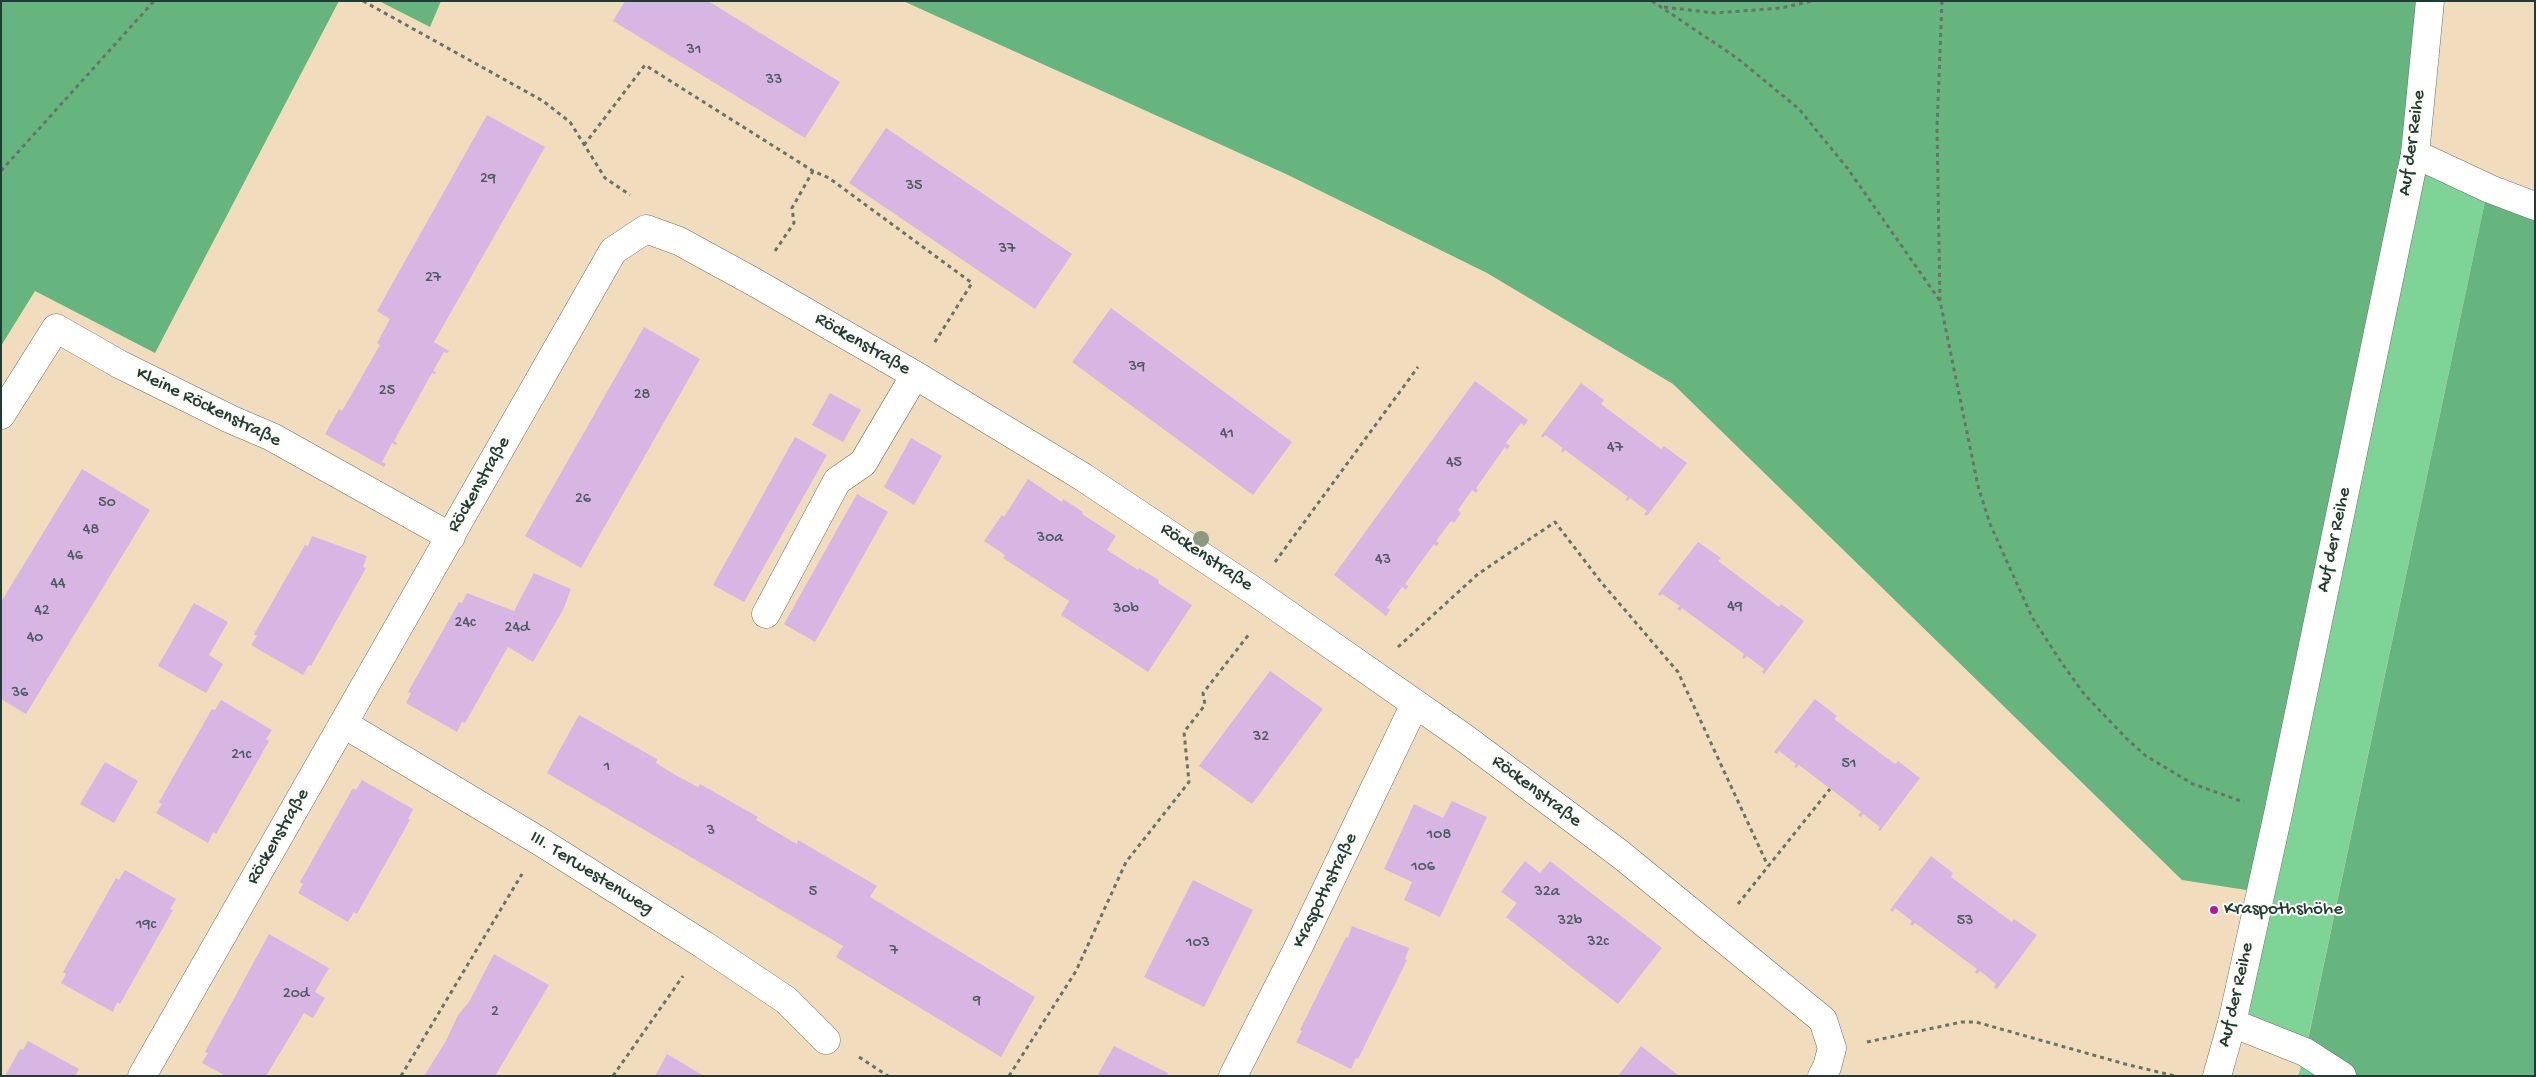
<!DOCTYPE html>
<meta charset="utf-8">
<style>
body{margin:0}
#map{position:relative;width:2536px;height:1077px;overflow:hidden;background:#f1ddbd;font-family:"Gochi Hand",sans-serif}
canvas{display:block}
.frame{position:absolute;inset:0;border:2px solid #1f3d34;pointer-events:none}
</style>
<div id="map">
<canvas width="2536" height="1077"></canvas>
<div class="frame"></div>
</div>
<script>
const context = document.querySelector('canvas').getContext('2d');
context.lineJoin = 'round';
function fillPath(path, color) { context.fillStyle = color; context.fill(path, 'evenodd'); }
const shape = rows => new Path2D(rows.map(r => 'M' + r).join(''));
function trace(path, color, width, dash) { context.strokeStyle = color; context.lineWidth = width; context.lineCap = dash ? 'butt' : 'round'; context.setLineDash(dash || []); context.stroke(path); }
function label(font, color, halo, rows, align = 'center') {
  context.font = font + ' "Gochi Hand",sans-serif'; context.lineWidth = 4; context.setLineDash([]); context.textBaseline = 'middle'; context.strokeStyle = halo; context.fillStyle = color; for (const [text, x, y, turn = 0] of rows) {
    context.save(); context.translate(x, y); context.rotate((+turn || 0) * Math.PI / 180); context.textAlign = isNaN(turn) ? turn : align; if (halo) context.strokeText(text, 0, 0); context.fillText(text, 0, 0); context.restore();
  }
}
fillPath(shape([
 [2414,154,2490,189,2484,206,2305,1053,2341,1076,2298,1076,2305,1054,2233,1024]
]), '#7ed396');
fillPath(shape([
 [1,1,339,1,155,353,35,291,1,346],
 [379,1,441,1,430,27],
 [903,1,2427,1,2414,154,2259,892,2182,880,1673,384,1487,273,1288,175],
 [2490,189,2535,206,2535,1076,2341,1076,2305,1054,2484,206]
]), '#66b57f');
fillPath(shape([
 [625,1,708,1,840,82,805,138,613,21],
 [487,115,545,147,434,342,449,351,447,353,444,352,433,371,436,372,435,374,432,373,394,441,397,443,396,445,392,443,382,462,386,464,384,467,325,434,339,409,342,411,380,345,377,343,390,319,377,311],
 [886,128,1072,254,1035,309,849,183],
 [1111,308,1292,442,1253,495,1072,362],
 [644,327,700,359,581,568,525,536],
 [1475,381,1528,420,1524,426,1521,423,1506,443,1510,446,1507,449,1505,447,1476,488,1478,490,1476,493,1472,490,1458,510,1461,513,1454,523,1451,521,1436,541,1439,543,1437,546,1434,544,1405,584,1408,586,1406,590,1402,587,1387,608,1390,610,1386,616,1334,575],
 [1581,383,1604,400,1601,404,1661,449,1664,446,1687,463,1647,516,1644,514,1647,511,1630,498,1627,501,1625,500,1628,497,1565,450,1563,453,1561,451,1563,448,1545,435,1543,438,1541,436],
 [830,393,861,410,843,442,812,425],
 [795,437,827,455,744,602,713,585],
 [911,438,942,456,914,505,884,487],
 [82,469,150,510,26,714,1,699,1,602],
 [1028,479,1062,502,1063,499,1083,512,1082,514,1116,536,1107,550,1138,570,1139,568,1159,580,1158,583,1192,605,1148,672,1061,615,1069,601,1003,558,1005,555,984,541,1002,515,1004,517],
 [857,494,888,512,815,642,784,624],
 [312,536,367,556,363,567,366,568,311,666,309,665,303,675,251,645,257,636,254,634,305,545,308,546],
 [1698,542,1721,558,1718,561,1779,607,1781,604,1804,621,1764,674,1762,672,1764,669,1747,656,1744,659,1742,658,1744,654,1682,608,1680,611,1677,609,1680,606,1662,594,1660,596,1658,594],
 [534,573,571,589,564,608,533,662,508,647,465,723,462,722,457,732,406,703,411,693,408,692,459,602,462,603,467,593,514,611],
 [194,603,228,622,209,655,223,664,206,693,158,666],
 [1270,671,1323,709,1252,804,1199,766],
 [1815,699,1837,716,1834,719,1895,764,1898,761,1920,778,1880,831,1878,830,1880,827,1863,814,1861,817,1858,815,1861,812,1799,765,1796,768,1794,767,1796,764,1779,751,1777,754,1774,752],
 [221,700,272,730,266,739,269,741,216,834,213,832,208,843,156,813,162,804,159,802,212,709,215,710],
 [579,715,657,759,656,763,677,776,698,787,700,784,758,817,756,820,778,833,797,844,798,840,877,886,870,897,1035,997,1001,1057,836,957,843,946,547,773],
 [105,762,138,781,114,823,80,804],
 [362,780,413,809,408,819,410,820,357,914,354,912,348,922,298,893,303,884,300,882,353,788,356,790],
 [1452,801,1487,817,1440,917,1404,900,1412,882,1384,869,1414,804,1443,818],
 [1931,856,1953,873,1951,877,2012,922,2014,919,2037,935,1997,989,1994,987,1996,984,1980,971,1977,974,1975,972,1977,969,1915,923,1912,926,1910,924,1912,921,1895,908,1893,912,1890,910],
 [1525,861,1540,873,1550,861,1662,948,1618,1004,1506,917,1517,903,1501,892],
 [125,870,176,899,170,909,173,910,120,1004,117,1002,113,1012,61,983,66,974,63,972,116,878,119,880],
 [1193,880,1253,910,1204,1007,1144,977],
 [1352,926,1409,948,1405,959,1407,960,1358,1059,1356,1058,1351,1069,1296,1042,1302,1031,1300,1030,1346,937,1348,938],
 [269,934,329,968,315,992,325,998,313,1018,304,1013,266,1076,226,1076,202,1063,208,1053,205,1052],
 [494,954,549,985,495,1076,424,1076,446,1041,458,1015,469,1002],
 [28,1041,79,1069,75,1076,5,1076,20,1049,23,1050],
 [1114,1046,1168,1073,1167,1076,1097,1076],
 [1641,1046,1679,1076,1618,1076],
 [667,1054,704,1076,655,1076]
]), '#d7b6e3');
const minor = shape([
 [2415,154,2490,189,2535,206],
 [1,415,56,328,119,364,230,419,272,437,451,537],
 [766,614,837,481,863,463,915,375],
 [344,724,541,842,704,945,786,1000,826,1040],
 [2232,1023,2305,1052,2342,1076],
 [142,1076,613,251,646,229,679,241,754,282,915,375,1083,477,1254,591,1463,737,1620,854,1823,1020,1832,1048,1827,1067,1822,1076],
 [1233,1076,1299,946,1415,704]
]);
const major = shape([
 [2217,1076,2232,1023,2278,814,2415,154,2430,1]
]);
trace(minor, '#687564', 29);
trace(major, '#687564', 29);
trace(shape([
 [363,1,543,101,570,122,605,178,630,195],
 [1652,1,1737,58,1799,109,1848,169,1940,301],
 [1942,1,1937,127,1940,301,1978,486,1990,524,2032,617,2061,662,2085,695,2127,739,2146,756,2193,784,2244,802],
 [1664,7,1715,13,1781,8,1812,1],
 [584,145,645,65,813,171,829,178,972,283,933,345],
 [1,171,154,1],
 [775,251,794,223,792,208,813,171],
 [1275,562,1418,367],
 [1398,647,1478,574,1555,522,1601,582,1678,672,1768,866],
 [1738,904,1830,789],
 [1867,1042,1962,1022,1976,1022,2125,1064,2175,1076],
 [859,1057,888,1076],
 [401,1076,522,874],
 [613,1076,683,976],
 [1009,1076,1076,971,1126,862,1189,782,1184,732,1205,705,1203,693,1250,633]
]), '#687564', 3, [4, 4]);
trace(minor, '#fff', 28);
trace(major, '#fff', 28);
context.fillStyle = '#8b997f';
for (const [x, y] of [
 [1201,539]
]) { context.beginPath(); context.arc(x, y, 8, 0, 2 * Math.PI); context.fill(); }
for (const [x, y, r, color] of [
 [2214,910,5,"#b5179e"]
]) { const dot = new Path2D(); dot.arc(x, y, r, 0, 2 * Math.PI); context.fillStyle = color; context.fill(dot); trace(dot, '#fdfcf7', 2); }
label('16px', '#4d5b60', null, [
 ["31",694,51],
 ["33",774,81],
 ["29",488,180],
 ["35",914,187],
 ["37",1007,250],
 ["27",433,279],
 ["39",1137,368],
 ["25",387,392],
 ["28",642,396],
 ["41",1227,435],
 ["47",1615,449],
 ["45",1454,464],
 ["26",583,500],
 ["50",107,504],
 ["48",91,531],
 ["30a",1050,539],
 ["46",75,557],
 ["43",1383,561],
 ["44",58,585],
 ["49",1735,608],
 ["30b",1126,610],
 ["42",42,612],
 ["24c",465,624],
 ["24d",517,629],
 ["40",35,639],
 ["36",20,694],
 ["32",1261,738],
 ["21c",241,756],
 ["51",1849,765],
 ["1",607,768],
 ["3",711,832],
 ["108",1439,836],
 ["106",1423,868],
 ["5",813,893],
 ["32a",1547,893],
 ["32b",1570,922],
 ["53",1965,922],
 ["19c",146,926],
 ["32c",1598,943],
 ["103",1198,944],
 ["7",894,952],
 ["20d",296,995],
 ["9",977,1002],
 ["2",495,1013]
]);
label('19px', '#1f3d34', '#fdfcf7', [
 ["Auf der Reihe",2413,143,-82],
 ["Röckenstraße",862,345,30],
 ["Kleine Röckenstraße",208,408,26],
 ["Röckenstraße",480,485,-60],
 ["Auf der Reihe",2335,540,-78],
 ["Röckenstraße",1206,558,34],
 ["Röckenstraße",1536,792,37],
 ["Röckenstraße",279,837,-60],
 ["III. Terwestenweg",591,874,32],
 ["Kraspothstraße",1326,891,-64],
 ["Auf der Reihe",2237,995,-77]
]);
label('19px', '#1f3d34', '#fdfcf7', [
 ["Kraspothshöhe",2224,910]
], 'left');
</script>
